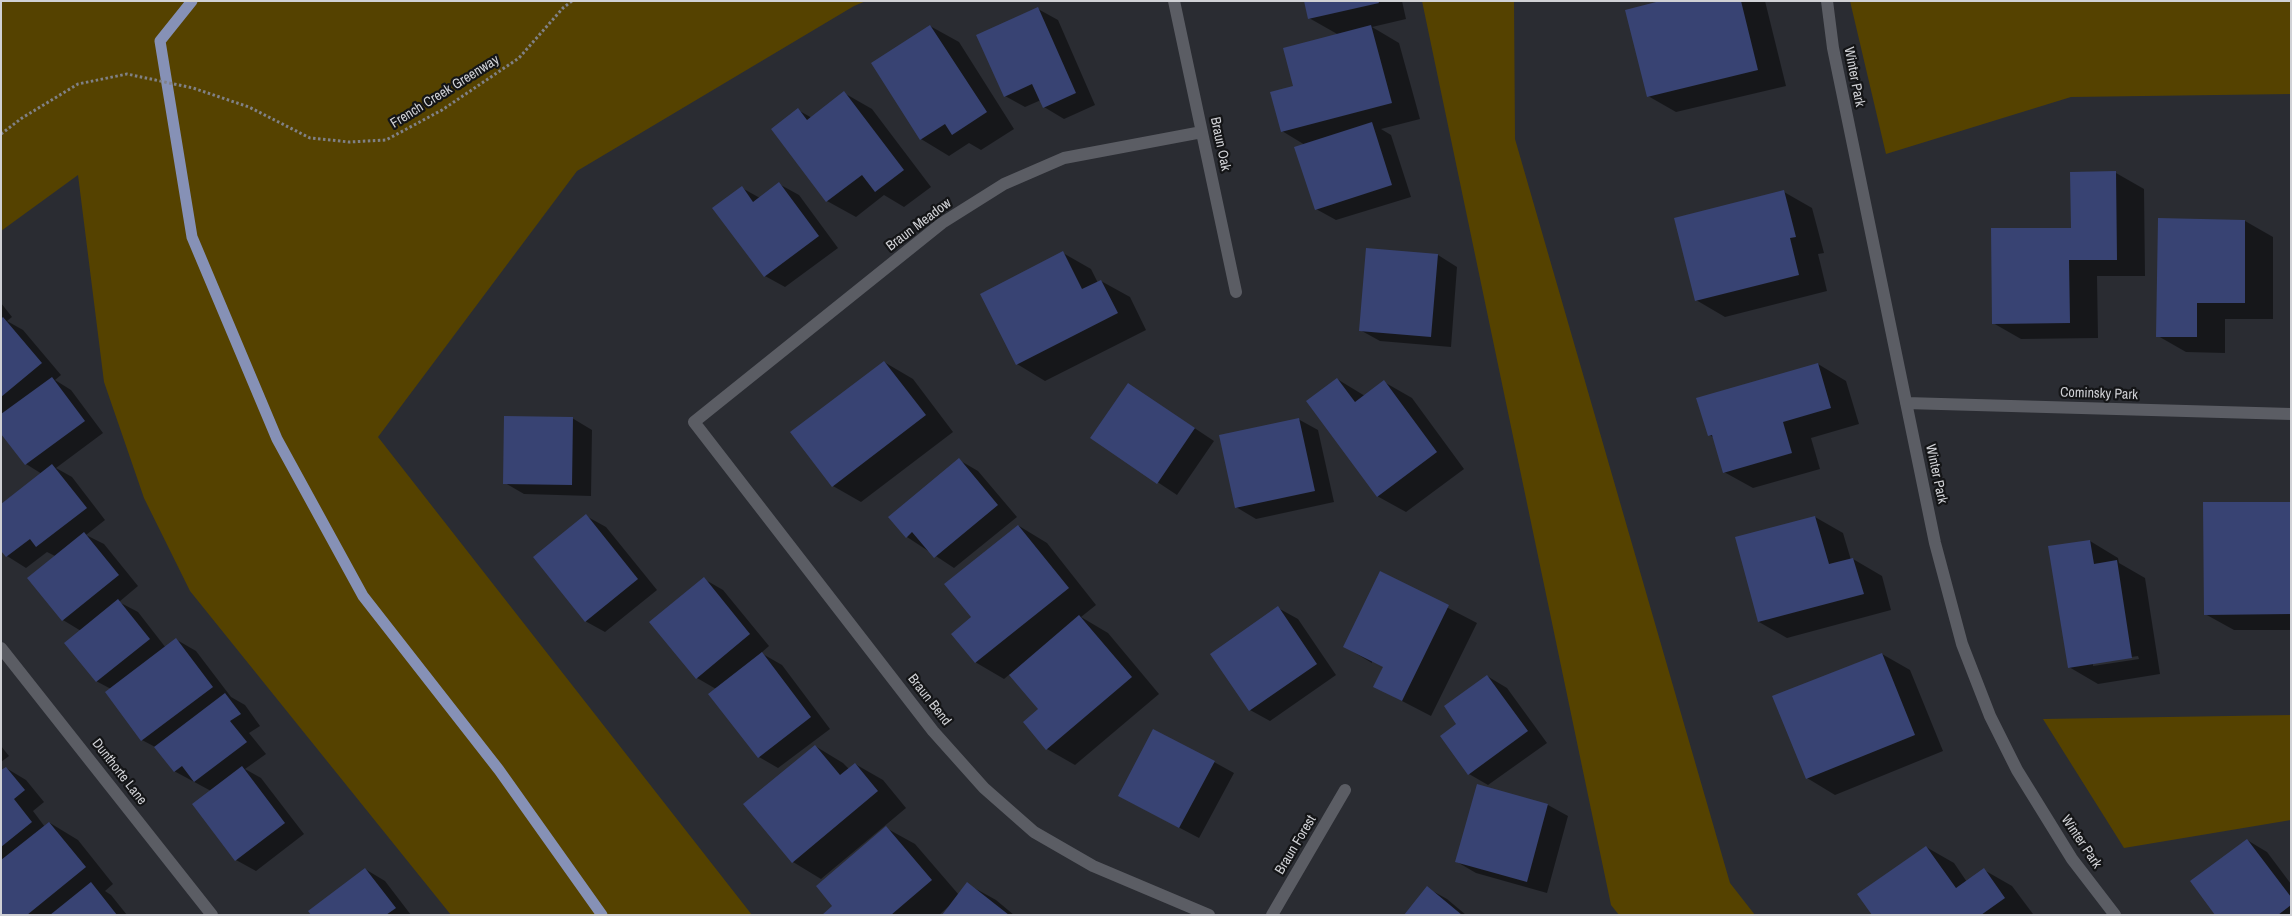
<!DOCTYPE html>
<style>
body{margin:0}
#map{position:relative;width:2292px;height:916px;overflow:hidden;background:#2a2c32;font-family:"Archivo Narrow",sans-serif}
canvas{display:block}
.frame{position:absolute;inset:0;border:2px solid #d0d1d5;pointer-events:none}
</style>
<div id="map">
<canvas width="2292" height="916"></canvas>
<div class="frame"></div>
</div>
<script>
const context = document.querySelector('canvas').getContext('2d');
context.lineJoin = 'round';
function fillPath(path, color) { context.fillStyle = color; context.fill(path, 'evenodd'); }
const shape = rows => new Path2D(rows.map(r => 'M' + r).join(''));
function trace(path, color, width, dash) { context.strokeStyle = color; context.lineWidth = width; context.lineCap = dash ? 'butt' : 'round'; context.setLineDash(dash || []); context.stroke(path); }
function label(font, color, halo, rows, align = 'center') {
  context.font = font + ' "Archivo Narrow",sans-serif'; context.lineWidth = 4.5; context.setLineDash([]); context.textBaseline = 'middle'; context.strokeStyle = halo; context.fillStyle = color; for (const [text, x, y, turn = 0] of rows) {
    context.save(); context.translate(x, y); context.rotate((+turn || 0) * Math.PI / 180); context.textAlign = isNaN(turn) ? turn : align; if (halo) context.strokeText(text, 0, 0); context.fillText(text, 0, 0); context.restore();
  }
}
fillPath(shape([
 [1,1,866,1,854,6,577,171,378,437,752,915,451,915,190,591,144,498,104,382,78,175,1,231],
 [1422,1,1514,1,1515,139,1730,883,1755,915,1619,915,1611,905],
 [1850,1,2291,1,2291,94,2071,97,1886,154],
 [2291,715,2291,820,2124,848,2043,719]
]), '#554200');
fillPath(shape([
 [1306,1,1402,1,1406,19,1372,27,1399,43,1420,119,1381,129,1391,135,1411,197,1336,220,1316,209,1305,145,1282,131,1295,87,1339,35,1309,18],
 [1665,1,1765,1,1786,86,1676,112,1648,96],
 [1038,9,1058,20,1095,105,1064,119,1044,107,1041,100,1025,107,1005,96],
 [930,26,959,42,1014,129,981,150,969,143,949,156,921,139],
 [844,93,872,109,931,187,904,207,884,195,856,217,827,201,798,110,812,118],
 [2116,173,2144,189,2145,276,2097,276,2098,338,2021,339,1993,323,2072,229],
 [779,184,799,195,838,248,785,287,765,276,742,188,760,198],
 [1784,192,1812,208,1824,253,1818,254,1827,291,1725,317,1696,300],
 [2245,221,2273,237,2273,319,2225,319,2225,353,2186,352,2158,336],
 [1063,253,1091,269,1098,283,1101,281,1130,297,1146,330,1045,381,1017,364,981,294],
 [1438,255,1457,267,1451,347,1380,341,1360,330],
 [1,303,12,317,7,321,23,330,61,375,55,380,71,390,103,433,56,468,72,477,105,520,86,535,104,544,138,586,119,602,138,612,166,648,177,640,196,651,231,697,245,705,260,726,249,733,266,754,245,769,261,778,304,834,256,871,236,860,211,791,174,771,157,748,142,740,111,689,96,681,81,631,63,620,28,578,55,556,47,552,26,568,7,556,1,549,42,474,26,464,1,431],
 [884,362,913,379,953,432,861,502,833,486],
 [1818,364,1846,381,1859,424,1811,438,1820,469,1753,488,1724,472,1715,438,1709,435],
 [1337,379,1365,396,1384,382,1412,398,1464,469,1406,512,1377,496],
 [1128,384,1214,441,1177,495,1091,438],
 [572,418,592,430,591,496,524,494,505,483],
 [1298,419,1318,430,1334,502,1256,519,1236,507],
 [959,460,978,471,1017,517,954,568,907,537],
 [2291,503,2291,630,2234,630,2205,614],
 [586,516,606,527,657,590,605,632,585,621],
 [1815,517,1843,533,1851,560,1853,559,1882,576,1891,610,1787,638,1759,622],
 [1019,526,1047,543,1096,605,1081,617,1108,633,1159,694,1075,765,1047,749,1040,709,1010,674,1004,679,975,662,973,618],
 [2090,541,2118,558,2119,563,2145,578,2160,674,2098,684,2069,667],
 [2138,656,2139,659,2093,666,2093,663],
 [1381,573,1477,623,1431,716,1375,687,1384,669,1373,663,1388,671,1390,668,1372,660,1372,663,1345,647],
 [704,579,723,590,769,646,761,653,782,665,830,729,778,768,759,757,716,689,697,678],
 [1278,608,1298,619,1336,675,1270,721,1250,710],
 [1882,654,1910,670,1943,751,1835,795,1807,778],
 [1487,676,1507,688,1547,743,1488,785,1469,774,1458,725],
 [1,746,9,756,1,762],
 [815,746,843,763,849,769,855,764,883,780,906,808,821,879,793,862,745,805],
 [1214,762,1234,773,1199,838,1119,796],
 [6,768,26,780,44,802,33,811,45,827,50,823,78,840,113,884,105,891,111,895,127,915,1,915,1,772],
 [1478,785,1548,805,1568,816,1547,893,1476,873,1457,862],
 [886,828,915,844,959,895,967,884,996,900,1014,915,944,915,949,906,939,915,824,915,834,906],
 [2247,840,2267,852,2291,884,2291,915,2217,915],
 [1926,847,1954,863,1967,882,1984,870,2012,886,2033,914,1874,915],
 [365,869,385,881,411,915,313,915],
 [1427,888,1447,899,1466,915,1405,915]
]), '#0007');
trace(shape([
 [192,1,160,41,192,237,277,439,363,596,499,770,602,915]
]), '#8691b6', 11);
fillPath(shape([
 [1304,1,1378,1,1379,3,1308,19],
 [1660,1,1741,1,1758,70,1647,97,1625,10],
 [1038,7,1076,93,1043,108,1032,84,1004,97,976,35],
 [930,25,987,112,952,135,945,124,920,140,871,63],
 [1371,25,1392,103,1281,132,1270,92,1293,86,1283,48],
 [844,91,904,170,875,192,862,175,826,202,771,129,798,108,807,120],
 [1372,122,1392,185,1315,210,1294,147],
 [2116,171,2117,260,2069,260,2070,323,1992,324,1991,228,2071,228,2070,172],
 [779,182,819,236,764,277,712,208,742,186,753,202],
 [1784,190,1796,237,1790,238,1799,275,1695,301,1674,218],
 [2158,218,2245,220,2245,303,2197,303,2197,337,2156,337],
 [1366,248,1438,254,1431,337,1359,331],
 [1063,251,1082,289,1101,280,1118,313,1016,365,980,294],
 [3,317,42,363,1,397,1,319],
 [884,361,926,415,832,487,790,432],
 [1818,363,1831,408,1783,422,1792,453,1723,473,1712,435,1708,436,1696,398],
 [52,377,85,421,25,465,1,434,1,414],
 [1337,378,1355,402,1384,380,1437,452,1377,497,1306,401],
 [1128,383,1195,428,1157,484,1090,438],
 [504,416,573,417,572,485,503,484],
 [1299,418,1315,491,1235,508,1219,435],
 [959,458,998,505,934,558,912,532,906,538,888,517],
 [52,464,87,508,36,547,30,539,6,557,1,551,1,504],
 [2203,502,2291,502,2291,614,2204,615],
 [586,514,638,579,585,622,533,557],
 [1815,516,1829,564,1853,558,1864,594,1758,622,1735,537],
 [1018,525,1069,588,975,663,951,634,971,617,944,584],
 [84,532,119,575,62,621,27,578],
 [2090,540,2094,564,2117,560,2132,658,2068,668,2048,546],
 [1380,571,1449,605,1402,701,1373,687,1383,667,1343,647],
 [704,577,750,634,696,679,649,622],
 [118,599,150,639,96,682,64,643],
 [1278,606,1317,664,1249,711,1210,654],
 [1079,615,1132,677,1046,750,1023,722,1038,709,1009,675],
 [176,638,213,687,141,741,105,692],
 [762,652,811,717,758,758,708,694],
 [1882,653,1915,735,1806,779,1772,696],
 [1487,675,1528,731,1468,775,1440,736,1456,724,1444,706],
 [225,693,241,714,230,721,247,742,194,782,182,766,174,772,154,747],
 [1153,729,1215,761,1179,828,1118,796],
 [815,745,840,775,855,763,878,791,792,863,743,804],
 [242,766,285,823,235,861,192,804],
 [6,767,25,790,14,799,32,822,1,847,1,770],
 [1477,784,1548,804,1527,882,1455,862],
 [49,822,86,867,27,915,1,915,1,860],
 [886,826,932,880,891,915,822,915,832,906,816,886],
 [2247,839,2291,897,2291,905,2278,915,2215,915,2190,881],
 [1926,846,1956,888,1984,868,2005,898,1981,915,1872,915,1857,894],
 [365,868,396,908,386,915,311,915,308,911],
 [91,882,117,915,50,915],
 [967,882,1009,915,942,915],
 [1427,886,1462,915,1404,915]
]), '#384373');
trace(shape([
 [1,134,22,118,78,84,127,74,193,88,249,107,310,138,349,142,386,140,442,110,519,58,563,8,572,1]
]), '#808186', 3, [2.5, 2.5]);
trace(shape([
 [1174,1,1236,292],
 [1827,1,1833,48,1935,543,1962,644,1990,716,2017,770,2072,859,2115,915],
 [1202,132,1064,158,1004,184,942,223,694,422,933,731,984,788,1034,832,1093,866,1209,915],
 [1906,403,2291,414],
 [1,648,212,915],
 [1272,915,1345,790]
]), '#5b5d64', 12);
label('14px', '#d0d1d5', '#141517', [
 ["Winter Park",1854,77,79],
 ["French Creek Greenway",445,92,-32],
 ["Braun Oak",1220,144,78],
 ["Braun Meadow",919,225,-37],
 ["Cominsky Park",2099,394,2],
 ["Winter Park",1936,474,78],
 ["Braun Bend",929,700,52],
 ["Dunthorte Lane",119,772,52],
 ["Winter Park",2081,842,56],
 ["Braun Forest",1296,845,-59]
]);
</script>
